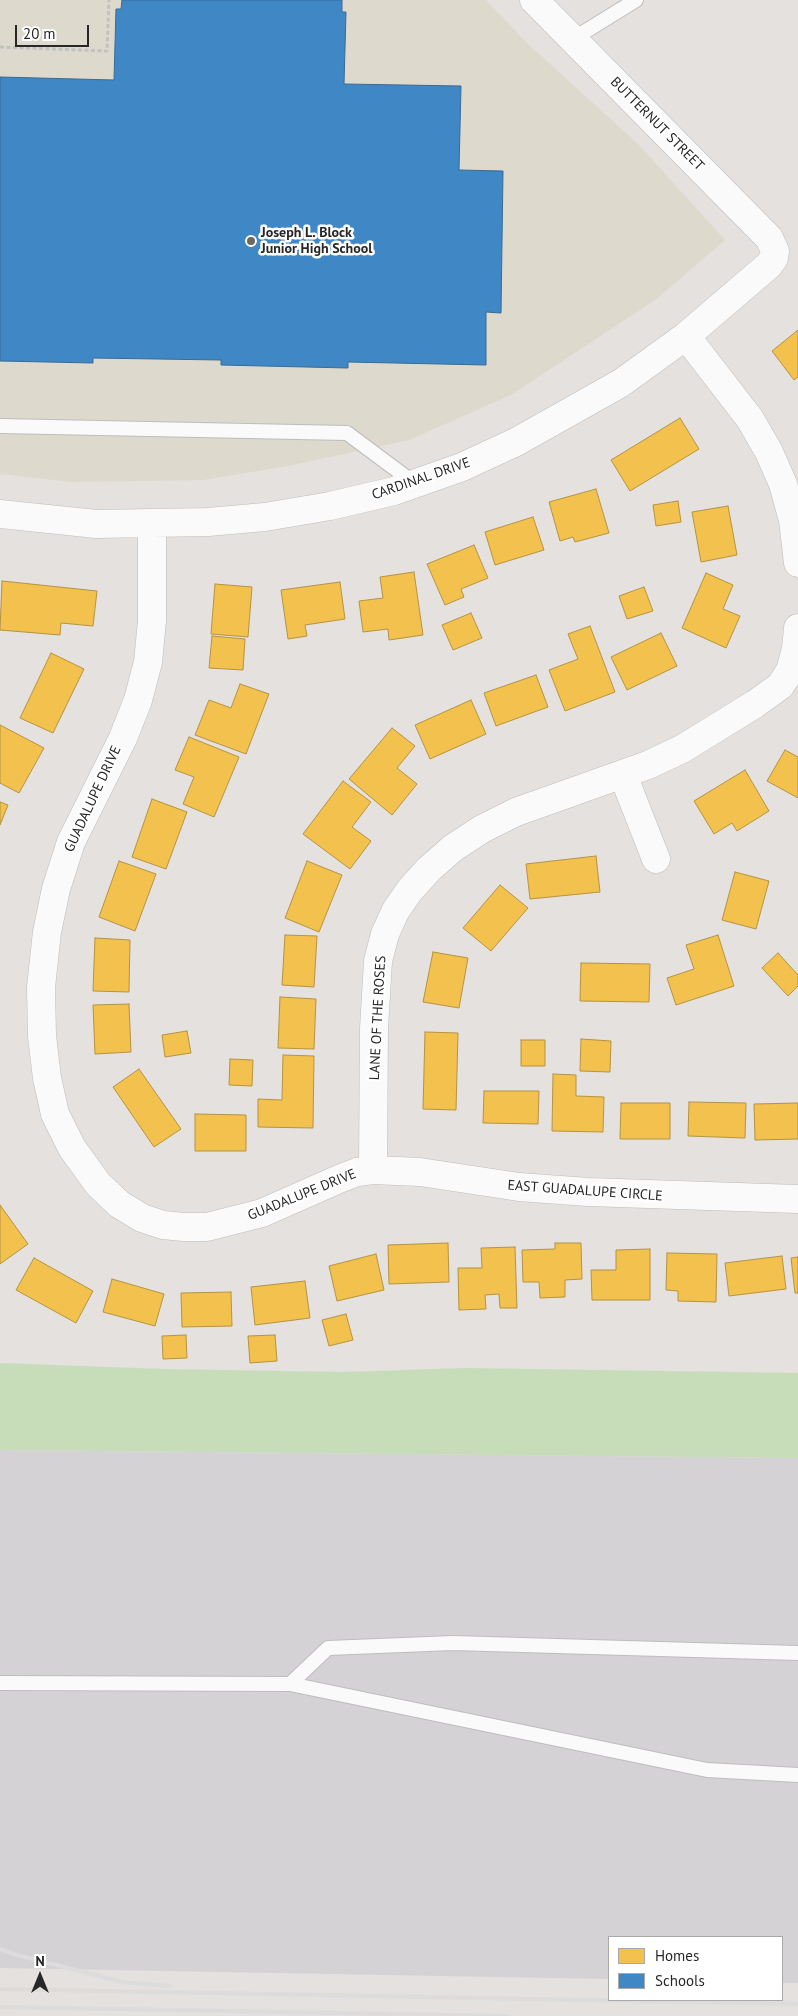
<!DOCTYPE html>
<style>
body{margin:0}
#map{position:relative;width:798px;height:2016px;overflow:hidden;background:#e4e1de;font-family:"PT Sans",sans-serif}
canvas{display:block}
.legend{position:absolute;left:608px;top:1936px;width:175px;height:65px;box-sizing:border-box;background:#fff;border:1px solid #a9a9a9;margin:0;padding:6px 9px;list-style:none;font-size:15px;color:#272727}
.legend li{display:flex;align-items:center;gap:10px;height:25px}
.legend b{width:25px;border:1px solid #a9a9a9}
.north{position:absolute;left:15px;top:1951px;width:50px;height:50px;-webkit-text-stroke:4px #fff;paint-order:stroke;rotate:0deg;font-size:14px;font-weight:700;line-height:20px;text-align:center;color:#272727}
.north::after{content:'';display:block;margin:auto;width:18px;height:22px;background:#272727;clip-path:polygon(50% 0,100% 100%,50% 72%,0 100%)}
.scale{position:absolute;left:15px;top:25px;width:74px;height:22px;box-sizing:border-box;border:2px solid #272727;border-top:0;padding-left:6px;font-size:15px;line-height:18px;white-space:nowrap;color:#272727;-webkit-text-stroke:4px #fff;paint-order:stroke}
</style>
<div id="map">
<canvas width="798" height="2016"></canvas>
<ul class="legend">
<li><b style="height:14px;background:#f2c14e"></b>Homes</li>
<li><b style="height:14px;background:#3f88c5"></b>Schools</li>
</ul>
<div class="north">N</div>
<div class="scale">20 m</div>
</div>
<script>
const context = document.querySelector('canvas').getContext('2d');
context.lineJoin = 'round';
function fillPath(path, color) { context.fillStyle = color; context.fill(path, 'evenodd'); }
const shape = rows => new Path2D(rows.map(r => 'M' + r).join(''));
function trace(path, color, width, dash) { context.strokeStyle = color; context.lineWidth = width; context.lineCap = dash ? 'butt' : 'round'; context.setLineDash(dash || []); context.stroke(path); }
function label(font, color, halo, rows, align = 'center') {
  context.font = font + ' "PT Sans",sans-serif'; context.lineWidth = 5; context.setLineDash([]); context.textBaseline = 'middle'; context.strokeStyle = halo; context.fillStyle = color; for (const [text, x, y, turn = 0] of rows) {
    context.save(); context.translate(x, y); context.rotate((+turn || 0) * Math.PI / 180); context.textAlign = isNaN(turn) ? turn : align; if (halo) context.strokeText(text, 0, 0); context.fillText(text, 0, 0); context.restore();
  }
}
fillPath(shape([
 [0,1450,798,1458,798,1983,782,1983,782,1937,609,1937,609,1979,0,1968]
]), '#d5d2d5');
fillPath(shape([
 [0,0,486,0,527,43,638,144,725,240,655,300,511,395,409,440,288,466,203,480,72,482,0,474]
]), '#ded9cd');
fillPath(shape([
 [0,1363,163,1369,342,1372,467,1368,798,1373,798,1458,0,1450]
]), '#c7ddba');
const homes = shape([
 [798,330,798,377,794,380,772,351,798,330],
 [680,418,699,449,630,491,611,460,680,418],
 [596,489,609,533,575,542,573,537,560,541,549,502,596,489],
 [678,501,681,522,656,526,653,505,678,501],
 [728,506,737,555,701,562,692,512,728,506],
 [533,517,544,550,495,565,485,532,533,517],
 [474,545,488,578,461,589,464,597,445,605,427,564,474,545],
 [414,572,423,635,389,640,388,629,363,632,359,601,383,598,380,577,414,572],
 [706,573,733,585,723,609,740,616,726,648,682,628,706,573],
 [2,581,97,591,93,626,61,623,60,635,0,630,2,581],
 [340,582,345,619,305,625,307,636,288,639,281,590,340,582],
 [215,584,252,587,248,637,211,634,215,584],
 [644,587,653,611,627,619,619,596,644,587],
 [471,613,482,638,453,650,442,625,471,613],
 [590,626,615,692,565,711,549,670,578,659,568,634,590,626],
 [661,633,677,666,627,690,611,657,661,633],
 [212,636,245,639,243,670,209,668,212,636],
 [51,653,84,669,53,733,20,718,51,653],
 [536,675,548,707,496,726,484,693,536,675],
 [240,684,269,694,246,754,195,735,209,700,231,708,240,684],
 [471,700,486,734,430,759,415,725,471,700],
 [0,725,44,748,19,793,0,783,0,725],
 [392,728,415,746,397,768,417,784,392,815,349,779,392,728],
 [189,737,239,757,214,817,183,804,194,777,175,770,189,737],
 [785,750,798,757,798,798,767,781,785,750],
 [745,770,769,811,737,831,732,823,714,834,694,801,745,770],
 [343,781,371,802,352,827,371,841,350,869,303,834,343,781],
 [152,799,187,812,166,869,132,857,152,799],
 [0,802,8,805,0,825,0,802],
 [596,856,600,892,530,899,526,864,596,856],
 [119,861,156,874,135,931,99,917,119,861],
 [307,861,342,875,319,932,285,918,307,861],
 [735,872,769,881,756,929,722,920,735,872],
 [500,885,528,908,491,951,463,928,500,885],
 [285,935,317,936,314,987,282,985,285,935],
 [718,935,734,986,676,1005,667,978,694,969,686,945,718,935],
 [95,938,130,940,129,992,93,991,95,938],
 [433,952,468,958,459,1008,423,1002,433,952],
 [778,953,798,975,798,986,788,996,762,968,778,953],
 [581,963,650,964,649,1002,580,1001,581,963],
 [280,997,316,999,314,1049,278,1048,280,997],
 [129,1004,131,1052,95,1054,93,1005,129,1004],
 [187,1031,191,1053,165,1057,162,1035,187,1031],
 [425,1032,458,1033,456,1110,423,1109,425,1032],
 [581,1039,611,1041,610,1072,580,1071,581,1039],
 [521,1040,545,1040,545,1066,521,1066,521,1040],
 [283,1055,314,1056,313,1128,258,1127,258,1099,282,1100,283,1055],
 [230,1059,253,1060,252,1086,229,1085,230,1059],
 [139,1069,181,1129,154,1147,113,1087,139,1069],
 [553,1074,576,1075,576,1096,604,1097,603,1132,552,1131,553,1074],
 [484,1091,539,1091,538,1124,483,1123,484,1091],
 [689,1102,746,1103,745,1138,688,1136,689,1102],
 [621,1103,670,1103,670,1139,620,1139,621,1103],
 [798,1103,798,1139,755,1140,754,1104,798,1103],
 [195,1114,246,1115,246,1151,195,1151,195,1114],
 [0,1205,28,1244,0,1264,0,1205],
 [448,1243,449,1282,389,1284,388,1245,448,1243],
 [555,1243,581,1243,582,1279,565,1280,565,1297,540,1298,539,1282,523,1282,522,1250,555,1249,555,1243],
 [515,1247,517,1308,500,1308,499,1294,485,1295,486,1309,459,1310,458,1268,482,1268,481,1248,515,1247],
 [650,1249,650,1300,592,1300,591,1270,616,1270,616,1250,650,1249],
 [667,1253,717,1254,716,1302,678,1301,678,1291,666,1290,667,1253],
 [376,1254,384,1290,337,1301,329,1266,376,1254],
 [782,1256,786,1289,729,1296,725,1263,782,1256],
 [798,1257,798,1293,795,1293,791,1258,798,1257],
 [34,1258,93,1291,76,1323,16,1290,34,1258],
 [112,1279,164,1294,155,1326,103,1312,112,1279],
 [305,1281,310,1318,255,1325,251,1287,305,1281],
 [231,1292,232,1326,182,1327,181,1293,231,1292],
 [346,1314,353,1340,329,1346,322,1320,346,1314],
 [186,1335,187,1358,163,1359,162,1336,186,1335],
 [275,1335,277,1361,250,1363,248,1336,275,1335]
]);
fillPath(homes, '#f2c14e');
trace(homes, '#b59342', 1);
const schools = shape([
 [122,0,342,0,342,12,346,12,344,84,461,86,459,170,503,171,501,313,486,312,486,365,348,362,348,368,221,365,221,360,93,358,93,363,0,361,0,77,114,80,116,9,121,9,122,0]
]);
fillPath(schools, '#3f88c5');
trace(schools, '#386b96', 1);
const lane = shape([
 [573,39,636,0],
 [0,426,347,433,414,483],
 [0,1683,290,1684,707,1770,798,1775],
 [290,1684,328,1648,453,1643,798,1653]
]);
const street = shape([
 [686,336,750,419,769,452,783,484,793,520,798,563],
 [0,514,96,524,208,522,265,517,330,506,394,491,462,467,516,442,621,383,686,336,769,265,774,258,775,251,769,238,534,0],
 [152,524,152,621,148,662,138,700,123,738,71,842,56,889,47,932,41,987,42,1036,47,1078,55,1114,72,1148,98,1184,119,1204,142,1218,163,1225,184,1227,207,1227,262,1213,339,1179,357,1172,373,1170,420,1172,519,1187,588,1192,798,1199],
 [623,775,656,859],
 [373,1170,374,1029,378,961,385,934,396,910,410,890,429,869,453,848,482,829,516,812,648,765,682,749,755,704,780,686,790,671,796,649,798,628]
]);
trace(lane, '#bebdbe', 16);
trace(street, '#bebdbe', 29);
trace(shape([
 [0,47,107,51,109,0]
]), '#c2c1c1', 3, [4, 2.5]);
trace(lane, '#fbfafa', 14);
trace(street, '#fbfafa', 28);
trace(shape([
 [0,1949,17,1955,123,1982,170,1986],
 [0,1989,798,2004],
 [0,2007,507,2016]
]), '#dcdcdd', 4);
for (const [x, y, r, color] of [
 [251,241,5,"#696867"]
]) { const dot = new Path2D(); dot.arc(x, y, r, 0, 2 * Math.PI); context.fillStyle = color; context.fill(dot); trace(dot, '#fff', 2); }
label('14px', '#272727', '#fff', [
 ["BUTTERNUT STREET",657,124,45],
 ["CARDINAL DRIVE",421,479,-19],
 ["GUADALUPE DRIVE",93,799,-65],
 ["LANE OF THE ROSES",378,1018,-87],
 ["EAST GUADALUPE CIRCLE",585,1191,4],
 ["GUADALUPE DRIVE",302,1195,-22]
]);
label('bold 14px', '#272727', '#fff', [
 ["Joseph L. Block",261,233],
 ["Junior High School",261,249]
], 'left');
</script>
